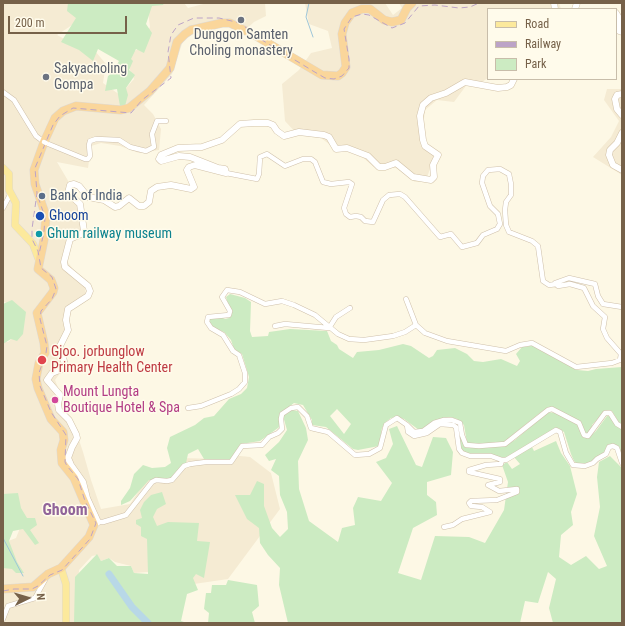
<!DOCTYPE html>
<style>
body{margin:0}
#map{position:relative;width:625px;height:626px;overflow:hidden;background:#fdf8e5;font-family:"Roboto Condensed",sans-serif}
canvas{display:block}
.frame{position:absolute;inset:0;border:4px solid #766149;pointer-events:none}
.legend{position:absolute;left:487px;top:8px;width:130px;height:72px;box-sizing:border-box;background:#fffbeb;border:1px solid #c8bdaa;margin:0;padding:5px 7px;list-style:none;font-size:12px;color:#766149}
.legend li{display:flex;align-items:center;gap:8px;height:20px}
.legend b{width:20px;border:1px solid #c8bdaa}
.north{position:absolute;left:8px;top:578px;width:40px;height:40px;-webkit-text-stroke:3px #fffbeb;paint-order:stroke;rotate:85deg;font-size:11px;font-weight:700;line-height:16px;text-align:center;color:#766149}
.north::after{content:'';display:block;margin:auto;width:14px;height:18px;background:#766149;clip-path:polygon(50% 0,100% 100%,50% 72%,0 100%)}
.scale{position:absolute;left:8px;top:16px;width:119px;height:18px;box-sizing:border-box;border:2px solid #766149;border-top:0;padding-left:5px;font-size:12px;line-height:14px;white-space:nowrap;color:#766149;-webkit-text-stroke:3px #fffbeb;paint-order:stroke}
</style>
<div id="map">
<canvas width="625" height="626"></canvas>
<div class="frame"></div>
<ul class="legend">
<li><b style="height:5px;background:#fce99c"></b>Road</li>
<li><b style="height:5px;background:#bca3c7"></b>Railway</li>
<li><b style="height:11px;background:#ccebc2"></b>Park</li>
</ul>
<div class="north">N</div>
<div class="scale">200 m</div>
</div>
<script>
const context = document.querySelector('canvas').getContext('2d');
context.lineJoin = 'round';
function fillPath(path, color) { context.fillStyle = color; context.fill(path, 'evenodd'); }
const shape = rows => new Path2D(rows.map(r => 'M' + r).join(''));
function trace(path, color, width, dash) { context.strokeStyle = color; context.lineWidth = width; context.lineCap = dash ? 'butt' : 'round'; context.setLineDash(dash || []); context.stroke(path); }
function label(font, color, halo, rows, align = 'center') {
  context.font = font + ' "Roboto Condensed",sans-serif'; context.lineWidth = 3; context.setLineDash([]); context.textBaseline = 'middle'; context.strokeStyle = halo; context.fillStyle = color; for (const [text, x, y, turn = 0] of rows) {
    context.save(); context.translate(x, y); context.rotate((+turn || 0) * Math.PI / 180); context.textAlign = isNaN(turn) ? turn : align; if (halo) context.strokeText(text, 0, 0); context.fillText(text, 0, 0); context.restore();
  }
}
fillPath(shape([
 [3,3,74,3,78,21,57,35,77,46,95,51,106,64,103,83,120,95,134,79,124,57,140,48,150,27,147,3,184,3,188,8,207,3,265,3,266,16,254,22,242,33,230,25,196,32,183,41,172,74,144,105,153,114,161,129,159,150,139,153,120,146,101,143,91,146,88,168,57,162,80,201,86,226,79,240,71,239,66,260,85,285,86,298,73,306,69,319,70,334,62,347,66,365,55,380,61,395,62,408,77,434,83,452,91,480,101,509,130,504,145,482,181,458,219,459,231,455,250,457,271,473,280,509,228,579,194,584,149,531,148,572,134,573,131,566,115,562,109,558,101,561,97,555,92,556,79,570,78,589,83,623,3,623,3,543,16,538,24,518,3,497,3,342,8,342,23,328,19,311,3,301],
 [305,3,385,3,393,15,402,8,399,3,559,3,561,9,488,9,488,78,476,86,468,83,454,102,437,100,425,110,423,126,423,140,433,150,434,158,426,180,415,182,396,168,374,167,361,156,329,144,321,138,297,134,285,121,282,84,299,70,311,53,332,48,328,31,309,24],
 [607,89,622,89,622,175,593,157,611,137,619,121,604,100]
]), '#f5ebd3');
fillPath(shape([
 [68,3,164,3,163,5,152,6,146,24,152,33,144,53,136,49,131,59,133,61,129,70,135,75,126,88,128,95,125,106,120,106,117,89,105,91,108,76,112,73,119,61,98,49,93,61,79,50,61,42,76,18,67,11],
 [230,294,245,298,251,302,250,331,252,337,268,336,269,332,290,329,327,331,331,341,337,345,339,349,353,358,357,352,379,350,403,344,411,346,429,358,433,356,437,350,455,348,467,354,474,361,483,362,501,359,517,366,520,361,516,354,522,347,530,346,537,346,577,370,588,371,596,369,622,367,622,424,619,423,612,411,608,410,603,413,592,425,593,427,587,434,584,433,573,418,552,407,547,408,536,416,504,442,480,445,467,443,464,425,457,419,450,417,442,419,419,430,404,419,397,417,391,418,386,422,382,428,379,446,358,450,353,449,326,427,312,425,312,420,303,405,294,403,281,413,281,425,278,428,260,441,241,444,230,460,223,462,204,459,198,449,188,454,186,463,172,477,168,480,149,480,130,501,121,505,121,501,130,488,134,474,143,465,152,468,165,467,171,463,167,448,170,437,195,425,204,418,214,416,229,399,241,394,247,388,249,377,242,354,234,349,231,340,224,332,212,327,208,322,210,318,221,317,225,319,229,318,231,315,226,297],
 [337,409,351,424,344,434,330,416],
 [12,300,26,312,23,334,17,341,11,339,3,344,3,304],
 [292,410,298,411,306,428,308,440,298,461,299,489,309,521,338,542,342,528,355,525,353,508,358,497,381,501,392,483,376,462,386,458,393,444,389,429,397,426,416,465,422,467,433,437,446,438,453,452,451,475,427,482,427,495,436,502,437,515,413,528,398,573,421,580,435,536,469,537,485,543,504,510,508,482,502,465,507,462,512,469,520,464,514,457,532,447,534,451,556,441,561,453,570,466,577,494,571,512,573,525,561,535,559,557,571,565,586,556,599,569,607,566,594,536,600,507,597,477,599,462,610,456,622,468,622,623,553,623,549,608,556,579,548,572,538,603,525,601,520,623,288,623,279,585,280,568,268,555,260,543,259,528,247,519,235,495,250,495,257,481,264,484,264,506,272,528,280,537,288,529,287,512,280,495,279,476,271,470,276,459,269,461,265,455,279,442,287,430,283,416],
 [548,412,556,413,579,424,588,438,596,431,607,416,610,416,622,429,622,459,618,447,609,444,605,452,592,462,585,465,578,465,574,461,571,454,564,432,558,428,509,457,503,458,479,456,465,453,460,448,457,427,441,422,454,422,459,424,465,446,477,448,506,445,515,440],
 [162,492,166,504,157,509,153,517,157,526,168,522,199,523,197,541,210,542,204,578,196,574,193,578,198,590,187,594,181,621,187,623,152,623,134,605,108,572,108,575,131,608,147,623,74,623,75,577,97,554,101,561,109,558,117,566,131,566,134,573,148,574,147,539,141,536,141,527,136,524,136,520,142,518,140,510,144,502,151,495],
 [18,493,21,508,27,518,35,518,37,525,30,530,39,543,35,545,23,529,13,531,9,541,17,562,24,573,16,573,12,569,3,568,3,494],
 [228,580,257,585,259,606,252,612,255,623,208,623,209,613,204,609,206,593,211,593,212,585,226,585]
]), '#ccebc2');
trace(shape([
 [309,3,306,17,313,37],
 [3,538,23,576]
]), '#9ec6d9', 1);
trace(shape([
 [109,574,132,607,148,623]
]), '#b8d8e7', 7);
const minor = shape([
 [3,92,14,100,36,136,44,142],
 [46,143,85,159,88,159,90,156,89,145,90,141,96,139,119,140,130,147,146,151,154,147,152,134,157,121,166,121],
 [226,173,257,179,259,174,260,157,267,154,285,166,303,159,311,159,315,162,323,182,331,184,349,182,352,184,344,208,346,214,350,217,356,216,361,217,365,221,373,222,383,200,389,195,400,194,405,197,440,237,451,234,462,247,477,243,483,235,497,229,500,224,498,214,490,206,482,183,483,176,488,170,500,169,509,174,511,184,511,195,506,202,505,210,506,225,509,232,532,241,538,246,543,281,549,285,557,284],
 [3,208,11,193],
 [406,299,416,325,425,333,447,341,506,351,520,345,532,343,576,367,612,363,620,360,621,354,607,338,603,329,605,317,593,306,584,288,570,284,558,286,555,283,569,278,595,284,598,296,603,304,622,307],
 [275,326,285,324,329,328,336,317,350,308],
 [188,408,201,406,231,394,239,389,245,382,245,373,239,355,233,351,223,335,211,328,207,322,208,317,229,315,230,311,222,297,227,290,240,292,265,304,282,301,294,305,315,315,338,334,349,339,364,340,393,336,405,332,416,325],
 [407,425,414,432,423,431,434,423,444,420,452,420,460,423,462,435,466,445,479,446,505,444,548,410,552,409,579,423,584,435,588,436,605,413,610,413,617,424,622,427],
 [98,522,103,522,126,515,152,482,156,480,167,481,172,480,184,466,190,464,206,462,231,462,242,446,262,445,269,437,278,433,282,429,281,419,282,414,291,408,298,407,307,416,311,428,328,432,355,455,369,454,380,448,386,425,397,418,407,425,408,432,414,436,427,433,440,424,453,425,456,427,459,449,462,453,470,456,491,456,502,460,506,460,556,430,560,432,566,453,573,465,585,466,593,463,597,459,606,454,609,447,613,446,617,448,622,463],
 [444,527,453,525,462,519,490,512,482,507,471,506,469,503,471,501,497,500,517,492,517,489,499,491,488,485,500,482,500,479,469,472,469,470,486,465,501,464,502,460],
 [3,619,8,606,35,598,45,580]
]);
const secondary = shape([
 [554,3,555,9],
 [575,9,577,3],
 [616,13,619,18,619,31,622,32],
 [622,94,617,95,615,99,617,109,622,115],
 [622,133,617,143,610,150,609,155,613,165,622,170],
 [94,525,98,522,87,498,83,482,71,465,68,458,72,447,77,438,76,434,69,420,59,410,58,404,60,395,47,380,52,373,62,369,65,365,60,346,68,330,66,320,68,309,88,296,90,291,88,286,65,267,64,262,70,239,81,234,84,231,80,204,68,193,70,185,74,184,79,186,88,197,104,200,115,207,119,206,129,198,139,206,144,206,149,202,151,191,157,187,171,185,191,189,194,187,187,170,189,167,195,165,226,173,225,169,218,168,190,157,179,156,161,161,159,159,161,155,178,148,202,147,222,140,240,124,254,123,268,123,273,125,277,131,284,136,299,132,324,135,329,137,336,149,347,148,368,156,379,167,385,167,396,163,413,177,431,180,434,177,433,165,438,155,425,146,423,140,420,116,423,105,431,98,446,93,465,82,498,88,507,87,511,85,514,79]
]);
const primary = shape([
 [3,168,9,174,9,190,16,203,15,225,33,244,39,260],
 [61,568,66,584,66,623]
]);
const trunk = shape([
 [3,589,33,587,48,574,61,568,89,537,94,525,74,478,62,463,61,450,64,440,63,432,51,419,38,388,36,379,39,363,45,353,44,343,37,313,53,292,54,288,51,280,38,269,44,240,46,216,35,184,34,170,44,142,55,118,63,111,76,106,121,110,129,108,150,91,170,68,177,42,185,34,191,30,222,23,230,23,256,36,322,75,338,76,342,73,346,67,342,34,345,23,352,13,362,9,370,9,384,20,392,22,401,20,407,8,412,3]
]);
trace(minor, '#cfc0ab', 5.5);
trace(secondary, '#d2c2a8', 7);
trace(primary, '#ded9d3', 8);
trace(trunk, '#ded9d3', 9);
trace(minor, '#fff', 4.5);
trace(secondary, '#fff', 6);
trace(primary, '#fce99c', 7);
trace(trunk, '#fad69b', 8);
trace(shape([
 [38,197,45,217,44,232,39,254],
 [3,591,14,589,32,589,38,586,50,575,62,570,90,539,96,523,85,501,78,479,67,466,65,462,66,435,51,412,40,386,39,373,46,353,47,346,40,319,41,311,52,299,56,289,52,277,41,268,38,251,32,239,32,229,37,193,35,168,53,125,60,116,73,108,131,113,142,100,171,78,168,52,171,35,178,25,194,18,219,18,240,23,262,40,313,71,325,78,334,79,342,76,349,68,349,59,344,29,352,17,362,14,369,15,392,28,405,23,419,6,435,5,459,8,470,7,479,3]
]), '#bca3c7', 1, [6, 4]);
const minorBridge = shape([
 [44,142,46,143]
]);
trace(minorBridge, '#cfc0ab', 5.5, []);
trace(minorBridge, '#fff', 4.5);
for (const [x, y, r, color] of [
 [241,20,4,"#6b7280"],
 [46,77,4,"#6b7280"],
 [42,196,4,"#5c6f8a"],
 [40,216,5,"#1a4fb4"],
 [39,234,4,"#0f9aa8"],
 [42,360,5,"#e0444e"],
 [55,400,4,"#d1479c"]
]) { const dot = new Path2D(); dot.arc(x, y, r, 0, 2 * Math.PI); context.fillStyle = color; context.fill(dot); trace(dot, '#fffbeb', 1.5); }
label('14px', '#5b616d', '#fffbeb', [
 ["Dunggon Samten",241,35],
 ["Choling monastery",241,51],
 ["Sakyacholing",54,69,"left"],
 ["Gompa",54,85,"left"]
]);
label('14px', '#4e5e75', '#fffbeb', [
 ["Bank of India",50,196]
], 'left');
label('14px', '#164399', '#fffbeb', [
 ["Ghoom",49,216]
], 'left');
label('14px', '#0d838f', '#fffbeb', [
 ["Ghum railway museum",47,234]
], 'left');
label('14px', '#be3a42', '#fffbeb', [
 ["Gjoo. jorbunglow",51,352],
 ["Primary Health Center",51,368]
], 'left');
label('14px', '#b23c85', '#fffbeb', [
 ["Mount Lungta",63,392],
 ["Boutique Hotel & Spa",63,408]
], 'left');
label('bold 16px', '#91649a', '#fffbeb', [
 ["Ghoom",65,511]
]);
</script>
